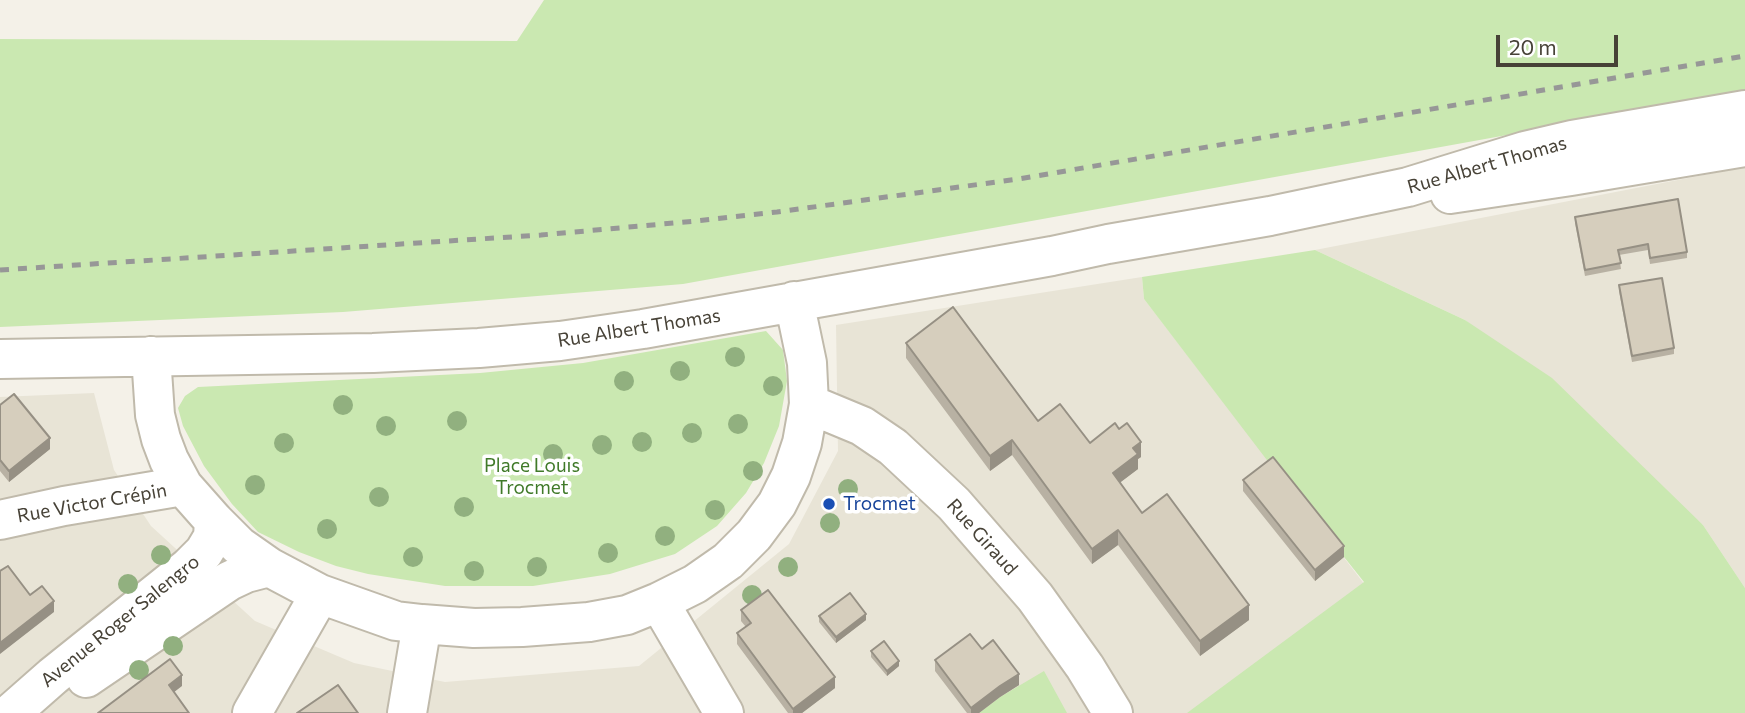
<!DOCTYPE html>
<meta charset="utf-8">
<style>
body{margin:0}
#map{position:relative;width:1745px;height:713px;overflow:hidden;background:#f4f1e8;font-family:Commissioner,sans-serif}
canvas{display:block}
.scale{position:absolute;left:1496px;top:35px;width:122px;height:32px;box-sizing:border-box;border:4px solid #474237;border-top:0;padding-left:9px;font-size:21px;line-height:24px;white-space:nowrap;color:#474237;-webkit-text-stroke:5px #fff;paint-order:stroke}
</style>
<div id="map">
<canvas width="1745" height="713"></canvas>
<div class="scale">20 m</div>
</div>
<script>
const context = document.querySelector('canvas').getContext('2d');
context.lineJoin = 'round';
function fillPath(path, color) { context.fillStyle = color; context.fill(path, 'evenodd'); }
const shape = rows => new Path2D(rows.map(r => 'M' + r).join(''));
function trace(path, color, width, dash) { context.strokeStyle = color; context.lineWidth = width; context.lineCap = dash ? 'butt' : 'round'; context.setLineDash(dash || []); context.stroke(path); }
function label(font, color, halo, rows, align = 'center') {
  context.font = font + ' Commissioner,sans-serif'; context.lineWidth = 7; context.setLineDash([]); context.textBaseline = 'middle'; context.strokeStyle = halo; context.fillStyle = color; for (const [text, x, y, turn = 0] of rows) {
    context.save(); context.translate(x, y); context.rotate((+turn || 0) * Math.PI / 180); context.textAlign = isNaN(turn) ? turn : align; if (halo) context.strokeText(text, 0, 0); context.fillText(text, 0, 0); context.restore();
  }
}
fillPath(shape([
 [1745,167,1745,588,1703,525,1465,320,1315,250],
 [1142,277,1144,299,1464,713,0,713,0,397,94,393,114,470,151,526,255,621,354,663,445,682,639,666,789,544,838,451,836,325]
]), '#e8e4d6');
fillPath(shape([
 [544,0,1745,0,1745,92,683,284,343,312,0,327,0,39,517,41],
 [1315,250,1465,320,1552,378,1703,525,1745,588,1745,713,1187,713,1364,582,1273,468,1144,299,1142,277],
 [766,331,783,350,787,381,779,426,764,463,746,493,717,526,675,554,610,574,533,586,445,586,368,574,336,566,299,552,258,532,232,504,204,466,183,426,178,408,185,396,198,387,480,373,583,363],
 [1044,671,1067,713,979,713,1000,697]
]), '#cae8b1');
const minor = shape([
 [1450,194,1571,176,1745,147],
 [151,356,155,415,161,439,169,460,183,486,214,521,239,546,269,567,320,594,396,621,422,624,474,628,522,627,589,622,627,615,659,602,695,584,728,561,754,535,777,504,791,476,802,443,809,404,807,363,794,301],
 [0,359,373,353,479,348,560,341,643,329,1052,256,1108,244,1270,216,1408,187,1525,151,1572,140,1745,110],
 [809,404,862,426,893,447,954,504,1035,597,1085,667,1113,713],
 [0,520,64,506,183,486],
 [659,602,724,713],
 [86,678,229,581,246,573,269,567],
 [11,713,53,676,189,567,204,552,213,537,214,521],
 [252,713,320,594],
 [407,713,422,624]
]);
trace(minor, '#c0baab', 42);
trace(minor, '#fff', 38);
trace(shape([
 [0,270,541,235,696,221,777,212,1018,179,1745,56]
]), '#979797', 5, [9, 9]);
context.fillStyle = '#91b07f';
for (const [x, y] of [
 [735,357],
 [680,371],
 [624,381],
 [773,386],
 [343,405],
 [457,421],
 [738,424],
 [386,426],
 [692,433],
 [642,442],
 [284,443],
 [602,445],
 [553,454],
 [753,471],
 [255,485],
 [848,489],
 [379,497],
 [464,507],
 [715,510],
 [830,523],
 [327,529],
 [665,536],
 [608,553],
 [161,555],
 [413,557],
 [537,567],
 [788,567],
 [474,571],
 [128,584],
 [752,595],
 [173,646],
 [139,670]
]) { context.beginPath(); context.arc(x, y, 10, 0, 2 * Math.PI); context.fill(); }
fillPath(shape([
 [1575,217,1687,252,1687,258,1650,264,1648,250,1619,255,1621,269,1585,276,1575,223],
 [1619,285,1674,348,1674,354,1632,362,1619,291],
 [906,343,1038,421,1090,443,1141,457,1138,459,1138,469,1120,482,1142,513,1249,620,1200,656,1118,545,1092,564,1012,455,990,471,906,358],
 [0,405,50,449,9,482,0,471],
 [1243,480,1344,557,1315,581,1243,491],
 [741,610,835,688,802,713,788,713,737,644,737,633,746,627,741,621],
 [819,616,866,620,836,643,819,622],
 [982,649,1019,685,1000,697,979,713,967,713,935,671,935,660],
 [871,651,899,666,887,676,871,657]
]), '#b8b1a3');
fillPath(shape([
 [50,438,50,449,9,482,9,471],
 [1012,440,1012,455,990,471,990,456],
 [1141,442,1141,457,1138,459,1138,469,1113,488,1113,473,1133,448],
 [1118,530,1118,545,1092,564,1092,549],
 [1344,546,1344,557,1315,581,1315,570],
 [54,601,54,612,0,654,0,643],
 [1249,605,1249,620,1200,656,1200,641],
 [866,614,866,620,836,643,836,637],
 [899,661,899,666,887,676,887,671],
 [1019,674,1019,685,1000,697,979,713,971,713,971,708,1000,686],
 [182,675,182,686,169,696,169,685],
 [835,677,835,688,802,713,793,713,793,709]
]), '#969084');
const building = shape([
 [1678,199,1687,252,1650,258,1648,244,1618,250,1621,263,1585,270,1575,217,1678,199],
 [1662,278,1674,348,1632,356,1619,285,1662,278],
 [953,307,1038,421,1060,404,1090,443,1115,423,1119,429,1127,423,1141,442,1133,448,1138,454,1113,473,1142,513,1167,494,1249,605,1200,641,1118,530,1092,549,1012,440,990,456,906,343,953,307],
 [14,394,50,438,9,471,0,460,0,405,14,394],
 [1273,457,1344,546,1315,570,1243,480,1273,457],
 [8,566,30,595,42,586,54,601,0,643,0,571,8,566],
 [768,590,835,677,793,709,737,633,751,623,741,610,768,590],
 [850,593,866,614,836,637,819,616,850,593],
 [970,634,982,649,993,640,1019,674,1000,686,971,708,935,660,970,634],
 [884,641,899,661,887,671,871,651,884,641],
 [170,659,182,675,169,685,189,713,98,713,170,659],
 [338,685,358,713,297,713,338,685]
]);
fillPath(building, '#d6cebd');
trace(building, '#969084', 2);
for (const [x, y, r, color] of [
 [829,504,7,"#1a4fb4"]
]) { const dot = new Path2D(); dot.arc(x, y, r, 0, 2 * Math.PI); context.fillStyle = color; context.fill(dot); trace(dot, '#fff', 2.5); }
label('19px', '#474237', '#fff', [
 ["Rue Albert Thomas",1487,165,-16],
 ["Rue Albert Thomas",639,328,-9],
 ["Rue Victor Crépin",92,503,-10],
 ["Rue Giraud",982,537,48],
 ["Avenue Roger Salengro",120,621,-39]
]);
label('19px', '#407a29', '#fff', [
 ["Place Louis",532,466],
 ["Trocmet",532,488]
]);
label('19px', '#164399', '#fff', [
 ["Trocmet",843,504]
], 'left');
</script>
